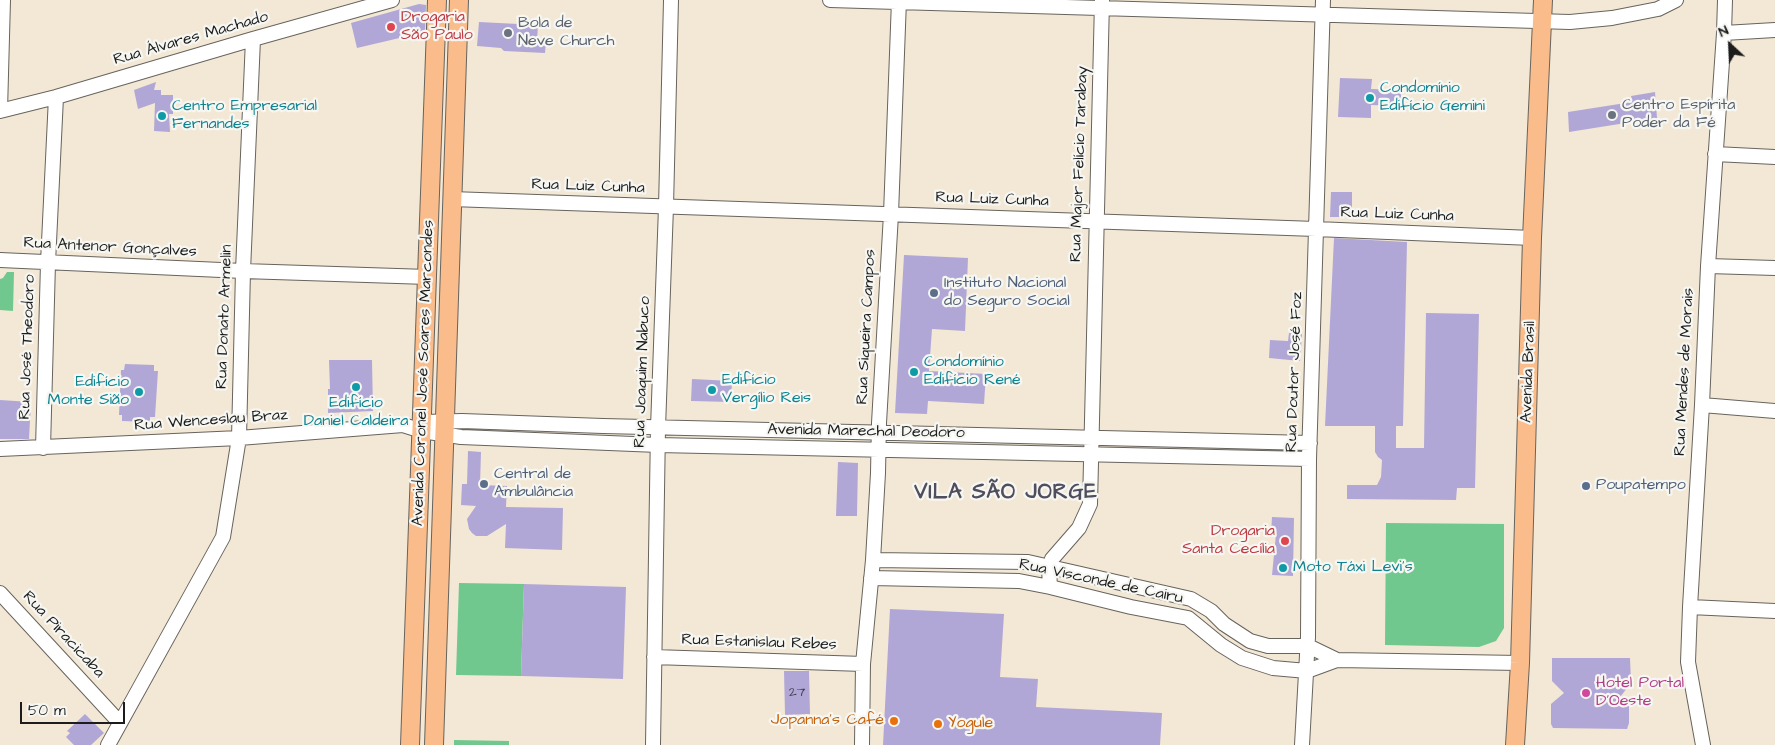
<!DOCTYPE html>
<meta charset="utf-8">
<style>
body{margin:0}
#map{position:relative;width:1775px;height:745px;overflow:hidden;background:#f3e8d5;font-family:"Architects Daughter",sans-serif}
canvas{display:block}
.north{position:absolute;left:1705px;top:20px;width:50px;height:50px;-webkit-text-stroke:4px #f6f6f2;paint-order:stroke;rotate:335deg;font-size:14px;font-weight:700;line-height:20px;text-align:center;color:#1c1c1c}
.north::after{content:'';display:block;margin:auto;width:18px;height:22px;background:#1c1c1c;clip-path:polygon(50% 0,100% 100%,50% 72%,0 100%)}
.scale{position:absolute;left:20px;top:702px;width:105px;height:22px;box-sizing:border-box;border:2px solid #1c1c1c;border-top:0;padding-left:6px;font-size:15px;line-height:18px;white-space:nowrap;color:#1c1c1c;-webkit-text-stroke:4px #f6f6f2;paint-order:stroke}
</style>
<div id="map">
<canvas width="1775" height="745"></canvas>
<div class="north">N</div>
<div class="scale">50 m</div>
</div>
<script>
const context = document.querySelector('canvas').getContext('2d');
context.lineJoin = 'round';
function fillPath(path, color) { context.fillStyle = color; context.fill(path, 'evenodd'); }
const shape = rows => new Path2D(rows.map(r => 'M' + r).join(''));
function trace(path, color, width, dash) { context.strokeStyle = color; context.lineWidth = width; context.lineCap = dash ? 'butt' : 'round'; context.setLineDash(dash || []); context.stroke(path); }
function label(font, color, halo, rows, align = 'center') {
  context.font = font + ' "Architects Daughter",sans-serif'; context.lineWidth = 4.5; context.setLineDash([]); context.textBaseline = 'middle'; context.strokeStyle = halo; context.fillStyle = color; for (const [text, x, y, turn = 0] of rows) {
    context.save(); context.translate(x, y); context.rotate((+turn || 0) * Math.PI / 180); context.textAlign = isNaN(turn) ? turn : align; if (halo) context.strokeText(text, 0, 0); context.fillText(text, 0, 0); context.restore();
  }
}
fillPath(shape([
 [7,272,14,272,13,311,0,310,0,279,3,278],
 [1386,523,1504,524,1504,628,1496,641,1479,647,1385,645],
 [459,583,524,584,521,676,456,675],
 [454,740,509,741,509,745,454,745]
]), '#70c88e');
fillPath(shape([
 [419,4,426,5,425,32,357,48,351,23],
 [479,22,538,25,537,41,546,41,545,53,504,51,501,48,477,46],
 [1340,78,1372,79,1371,89,1401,90,1401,106,1371,105,1371,118,1338,117],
 [156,82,154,90,161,90,161,95,173,95,173,114,169,114,170,132,154,131,155,103,138,109,134,90],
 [1655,92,1657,118,1569,132,1568,112,1632,102,1631,96],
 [1331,192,1352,192,1352,217,1330,217],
 [1334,238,1407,242,1403,426,1396,426,1396,448,1424,448,1426,313,1479,314,1475,488,1457,488,1456,500,1347,499,1347,485,1377,485,1381,477,1382,460,1378,457,1375,452,1375,426,1325,426],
 [904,255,968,258,965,331,932,329,929,371,986,374,984,404,928,401,927,414,895,413],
 [1289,333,1302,334,1300,361,1269,358,1270,340,1288,341],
 [329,360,372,360,373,411,328,413,328,389,330,389],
 [125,364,154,365,154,371,158,371,155,417,150,417,150,422,122,421,122,415,119,415,121,370,124,370],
 [692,379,732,381,731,402,691,401],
 [0,400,31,402,29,439,0,439],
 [468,451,481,452,480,485,507,486,506,507,563,508,562,550,505,548,506,524,487,536,476,536,472,533,469,529,467,519,476,506,461,505,462,484,467,484],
 [838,462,858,463,857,516,836,516],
 [1272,517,1294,518,1293,576,1272,575,1276,534,1271,534],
 [524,584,626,587,623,679,521,676],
 [890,609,1004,614,1000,677,1038,679,1036,707,1162,713,1160,745,883,745],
 [1552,658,1630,658,1631,683,1617,701,1629,704,1629,723,1627,729,1553,728,1551,724,1551,704,1564,693,1552,681],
 [784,671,809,671,810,714,785,715],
 [85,714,104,733,91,745,74,745,66,737,70,733,67,731]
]), '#b1a7d6');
const minor = shape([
 [830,0,1570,22,1612,18,1658,9,1676,0],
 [1724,33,1775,30],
 [0,111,56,97,253,39,392,0],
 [0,111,3,0],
 [1715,154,1775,157],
 [451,199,1316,229,1532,238],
 [0,260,243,271,428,277],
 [1708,266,1775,268],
 [1702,405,1775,411],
 [423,422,462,421,603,426,1310,443],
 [43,448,48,263,56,97],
 [0,449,239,438,403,425,422,431,461,437,658,445,1309,459],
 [873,560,1028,562,1191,599,1211,611,1224,624,1250,641,1268,646,1308,646,1337,660],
 [871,578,1019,581,1050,587,1131,607,1188,618,1221,645,1242,658,1273,668,1307,671,1337,660,1520,663],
 [1050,587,1049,568,1052,559,1079,528,1090,504,1102,1],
 [0,593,120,723],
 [1690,607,1775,611],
 [654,657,863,664],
 [108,745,223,537,239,438,243,271,253,39],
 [653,745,658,428,666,207,671,0],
 [862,745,863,664,873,560,878,473,879,423,891,214,899,0],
 [1302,745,1308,637,1309,459,1323,0],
 [1703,745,1688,662,1690,607,1702,405,1708,266,1724,33,1725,0]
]);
const major = shape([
 [410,745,437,0],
 [434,745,459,0],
 [1515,745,1520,663,1532,238,1543,0]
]);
trace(minor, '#67635d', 16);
trace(major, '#67635d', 20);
trace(minor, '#fff', 14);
trace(major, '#f9bc8a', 18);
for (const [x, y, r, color] of [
 [391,27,5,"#e0444e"],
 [508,33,5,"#6b7280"],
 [1370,98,5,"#0f9aa8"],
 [1612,115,5,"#6b7280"],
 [162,116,5,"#0f9aa8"],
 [934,293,5,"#5c6f8a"],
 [914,372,5,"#0f9aa8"],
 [356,387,5,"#0f9aa8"],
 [712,390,5,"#0f9aa8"],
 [139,392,5,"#0f9aa8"],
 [484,484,5,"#5c6f8a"],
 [1586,486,5,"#5c6f8a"],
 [1285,541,5,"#e0444e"],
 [1283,568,5,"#0f9aa8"],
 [1586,693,5,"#d1479c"],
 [894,721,5,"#e8710a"],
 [938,724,5,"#e8710a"]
]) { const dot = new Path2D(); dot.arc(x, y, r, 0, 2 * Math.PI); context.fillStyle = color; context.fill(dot); trace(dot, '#f6f6f2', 2); }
label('14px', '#413f4a', null, [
 ["27",797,693]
]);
label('16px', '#be3a42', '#f6f6f2', [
 ["Drogaria",401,18],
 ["São Paulo",401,36],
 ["Drogaria",1275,532,"right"],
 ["Santa Cecília",1275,550,"right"]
], 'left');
label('16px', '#5b616d', '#f6f6f2', [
 ["Bola de",518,24],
 ["Neve Church",518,42],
 ["Centro Espírita",1622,106],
 ["Poder da Fé",1622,124]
], 'left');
label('16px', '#1c1c1c', '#f6f6f2', [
 ["Rua Álvares Machado",191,39,-16],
 ["Rua Major Felício Tarabay",1080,164,-88],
 ["Rua Luiz Cunha",588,187,2],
 ["Rua Luiz Cunha",992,200,2],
 ["Rua Luiz Cunha",1397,215,2],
 ["Rua Antenor Gonçalves",110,248,3],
 ["Rua Donato Armelin",225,317,-88],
 ["Rua Siqueira Campos",867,327,-87],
 ["Rua José Theodoro",28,347,-88],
 ["Rua Joaquim Nabuco",643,372,-88],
 ["Rua Doutor José Foz",1295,372,-88],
 ["Avenida Brasil",1529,372,-88],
 ["Rua Mendes de Morais",1685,372,-87],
 ["Avenida Coronel José Soares Marcondes",424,373,-88],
 ["Rua Wenceslau Braz",211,421,-4],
 ["Avenida Marechal Deodoro",866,432,1],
 ["Rua Visconde de Cairu",1101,582,12],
 ["Rua Piracicaba",63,635,47],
 ["Rua Estanislau Rebes",759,643,2]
]);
label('16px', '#0d838f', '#f6f6f2', [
 ["Condomínio",1380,89],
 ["Edifício Gemini",1380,107],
 ["Centro Empresarial",172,107],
 ["Fernandes",172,125],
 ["Condomínio",924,363],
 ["Edifício René",924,381],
 ["Edifício",722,381],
 ["Vergílio Reis",722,399],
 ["Edifício",129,383,"right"],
 ["Monte Sião",129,401,"right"],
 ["Edifício",356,404,"center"],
 ["Daniel Caldeira",356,422,"center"],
 ["Moto Táxi Levi's",1293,568]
], 'left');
label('16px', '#4e5e75', '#f6f6f2', [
 ["Instituto Nacional",944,284],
 ["do Seguro Social",944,302],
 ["Central de",494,475],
 ["Ambulância",494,493],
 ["Poupatempo",1596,486]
], 'left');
label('16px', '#b23c85', '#f6f6f2', [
 ["Hotel Portal",1596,684],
 ["D'Oeste",1596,702]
], 'left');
label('16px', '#c56008', '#f6f6f2', [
 ["Jopanna's Café",884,721],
 ["Yogule",948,724,"left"]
], 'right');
context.letterSpacing = '1px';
label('bold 21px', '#504d5d', '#f6f6f2', [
 ["VILA SÃO JORGE",1006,494]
]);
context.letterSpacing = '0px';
</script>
